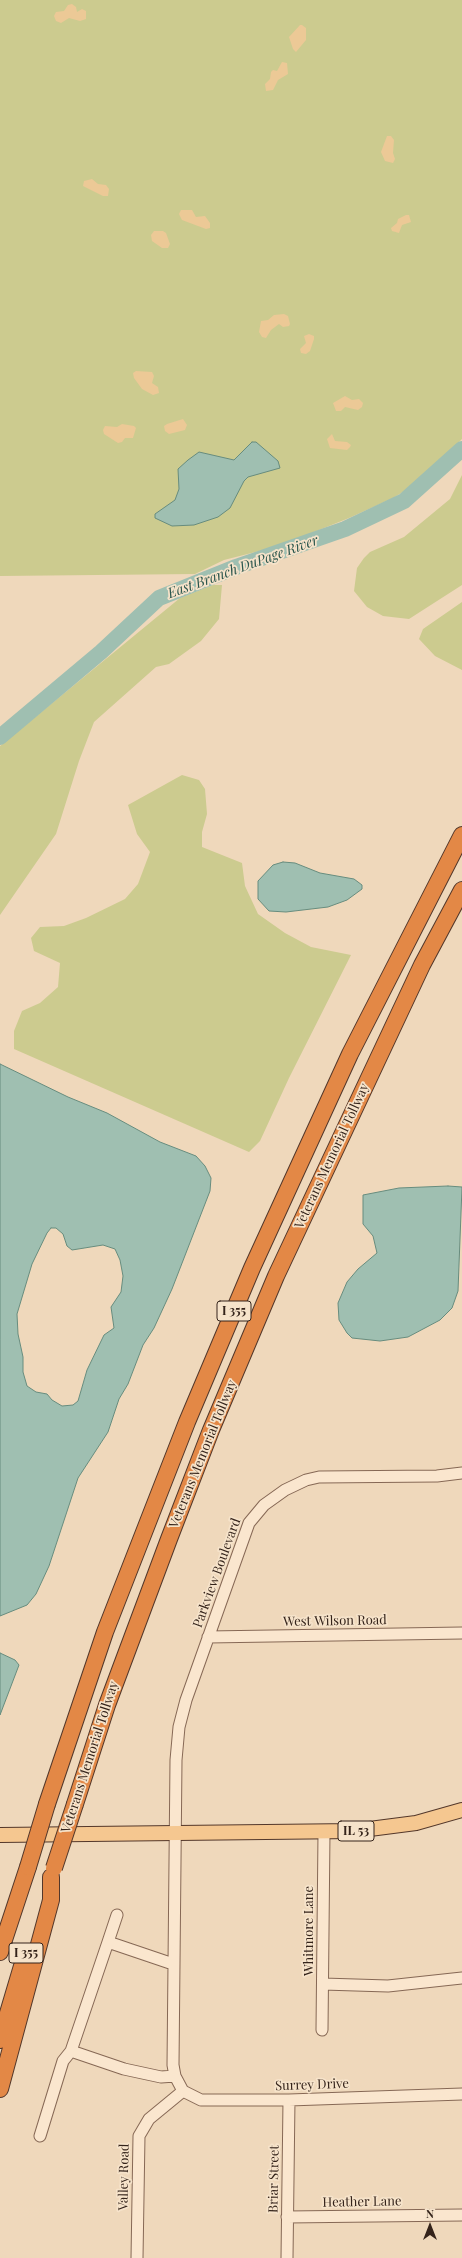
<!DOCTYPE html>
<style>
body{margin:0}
#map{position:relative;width:462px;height:2258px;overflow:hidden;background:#efd8bb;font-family:"Playfair Display",serif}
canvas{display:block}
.north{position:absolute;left:410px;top:2206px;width:40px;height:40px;-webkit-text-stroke:3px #f6e3ca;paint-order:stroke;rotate:0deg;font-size:11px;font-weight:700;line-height:16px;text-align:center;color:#34231a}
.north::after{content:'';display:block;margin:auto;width:14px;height:18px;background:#34231a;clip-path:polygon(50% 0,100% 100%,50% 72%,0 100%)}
</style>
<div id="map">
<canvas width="462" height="2258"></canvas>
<div class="north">N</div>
</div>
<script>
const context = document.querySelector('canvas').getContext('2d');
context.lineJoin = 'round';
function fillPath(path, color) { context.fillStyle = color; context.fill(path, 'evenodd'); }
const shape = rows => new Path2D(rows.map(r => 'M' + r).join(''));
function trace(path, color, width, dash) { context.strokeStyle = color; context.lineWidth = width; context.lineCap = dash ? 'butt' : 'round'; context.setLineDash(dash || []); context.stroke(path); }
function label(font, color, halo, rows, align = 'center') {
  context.font = font + ' "Playfair Display",serif'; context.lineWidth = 3.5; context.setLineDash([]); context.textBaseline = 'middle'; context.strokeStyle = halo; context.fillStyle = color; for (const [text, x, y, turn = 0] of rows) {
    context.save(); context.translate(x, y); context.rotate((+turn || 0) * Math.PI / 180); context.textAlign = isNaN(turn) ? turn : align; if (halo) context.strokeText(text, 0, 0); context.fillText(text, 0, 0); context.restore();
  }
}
fillPath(shape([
 [0,0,462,0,462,439,427,474,411,487,393,498,349,518,279,546,224,560,195,574,0,576],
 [462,475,462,585,409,619,383,616,367,607,354,591,357,568,364,558,370,552,404,537,450,499],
 [213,585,222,585,219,619,201,641,169,664,156,667,94,722,79,761,56,834,0,915,0,746,180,598],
 [462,602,462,670,435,656,419,639,423,629],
 [182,775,199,780,205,789,207,814,202,832,202,847,242,863,245,886,258,914,285,933,311,947,351,955,289,1078,260,1141,249,1152,14,1049,14,1031,22,1011,40,1003,58,987,60,963,34,951,31,938,40,927,64,926,86,918,125,899,138,884,150,852,137,834,128,805]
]), '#cccb8f');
fillPath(shape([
 [72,4,76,7,77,12,82,9,86,11,86,19,80,21,69,18,61,23,56,21,54,16,56,12,64,11,68,5],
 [300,25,302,25,306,28,306,40,296,52,293,49,289,37],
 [282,62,287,63,288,74,278,80,273,90,266,91,265,84,270,79,271,72,273,70,277,71],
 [387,136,391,136,394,140,393,153,395,159,393,163,385,161,381,152],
 [92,179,98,184,106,185,109,189,108,196,103,196,83,186,84,181],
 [181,210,192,210,196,217,205,216,210,223,210,228,206,229,182,220,179,214],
 [406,215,409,215,411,222,402,225,399,233,392,231,391,228,397,223,398,219],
 [154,231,163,231,166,233,170,244,168,248,162,248,152,241,151,235],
 [284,314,288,316,290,324,289,326,283,327,279,324,271,330,266,338,262,337,259,332,261,321,268,320,274,315],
 [309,334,314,336,314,339,310,351,306,354,301,353,300,349,306,343,304,336],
 [136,371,152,372,154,376,152,383,158,387,159,393,153,395,142,389,134,378,133,373],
 [345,396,352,400,359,399,363,403,362,407,358,410,345,407,341,411,336,411,333,403],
 [183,419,187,425,185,430,169,434,165,431,164,426,167,424],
 [122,424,134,426,136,428,133,438,125,438,122,442,118,443,104,434,103,430,105,426,117,427],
 [332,434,335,441,347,442,351,445,350,447,347,450,330,448,327,439]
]), '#ecc996');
const water = shape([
 [252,442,256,442,278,461,280,468,248,477,244,481,230,508,218,517,194,525,172,526,155,518,155,514,175,500,179,489,178,469,188,460,199,452,234,460,252,442],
 [283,862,295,863,320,873,354,879,362,885,362,889,347,900,328,907,286,912,269,911,258,899,258,881,273,865,283,862],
 [0,1064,68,1097,107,1113,160,1142,196,1156,205,1166,211,1178,210,1191,172,1289,154,1328,143,1345,128,1384,119,1399,108,1432,78,1478,49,1566,36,1594,27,1605,0,1616,0,1064],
 [51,1228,56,1228,63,1234,67,1246,72,1250,103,1245,115,1249,120,1260,123,1276,121,1292,111,1307,114,1328,104,1335,87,1370,78,1401,73,1405,62,1406,52,1400,47,1394,36,1392,27,1386,23,1372,23,1357,18,1334,17,1314,32,1264,47,1233,51,1228],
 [448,1186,462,1187,458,1291,452,1308,440,1320,408,1337,380,1341,352,1338,347,1333,339,1320,338,1303,347,1282,358,1269,377,1253,373,1236,363,1224,363,1195,399,1188,448,1186],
 [0,1653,15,1660,19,1665,0,1715,0,1653]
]);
fillPath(water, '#9fbfb1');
trace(water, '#678c7e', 1);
trace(shape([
 [0,737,101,652,159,598,236,567,345,529,404,501,462,449]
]), '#9fbfb1', 16);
const minor = shape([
 [462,1473,437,1476,319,1477,306,1480,285,1490,264,1505,249,1523,186,1700,179,1727,176,1760,173,2065,175,2076,183,2091,201,2100,289,2100,462,2094],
 [208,1637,462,1633],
 [108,1942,117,1915],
 [323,1984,388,1986,462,1978],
 [322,2030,324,1833],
 [71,2051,124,2069,161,2077,175,2076],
 [40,2136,63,2061,71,2051,108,1942,173,1964],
 [287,2217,462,2215],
 [137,2258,139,2136,149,2119,183,2091],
 [287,2258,289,2100]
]);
const major = shape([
 [0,1835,354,1831,416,1823,462,1810]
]);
const highway = shape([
 [47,1804,105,1632,187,1422,252,1268,350,1054,462,835],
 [75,1804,107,1705,169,1539,211,1430,276,1276,422,965,462,890],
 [0,1952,28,1867],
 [0,2040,22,1966],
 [0,2089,51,1900,51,1877]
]);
trace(minor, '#866855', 13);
trace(major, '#53372a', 16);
trace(highway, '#53372a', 18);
trace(minor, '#fae6ce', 11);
trace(major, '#f5c790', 14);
trace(highway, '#e38846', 16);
const highwayBridge = shape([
 [28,1867,47,1804],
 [54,1868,75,1804]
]);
trace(highwayBridge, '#53372a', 18, []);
trace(highwayBridge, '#e38846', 16);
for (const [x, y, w] of [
 [234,1311,34],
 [356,1831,36],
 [26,1953,34]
]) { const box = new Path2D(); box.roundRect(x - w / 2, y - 10, w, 20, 3); context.fillStyle = '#f6e3ca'; context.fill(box); trace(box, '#34231a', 1); }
label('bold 12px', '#34231a', null, [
 ["I 355",234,1311],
 ["IL 53",356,1831],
 ["I 355",26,1953]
]);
label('13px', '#34231a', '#f6e3ca', [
 ["Veterans Memorial Tollway",332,1156,-65],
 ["Veterans Memorial Tollway",203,1454,-68],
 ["Parkview Boulevard",217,1573,-70],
 ["West Wilson Road",335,1621,-1],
 ["Veterans Memorial Tollway",90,1757,-72],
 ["Whitmore Lane",309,1931,-90],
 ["Surrey Drive",312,2085,-2],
 ["Valley Road",124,2177,-89],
 ["Briar Street",274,2179,-89],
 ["Heather Lane",362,2202,-1]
]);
label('italic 14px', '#29554c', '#f6e3ca', [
 ["East Branch DuPage River",243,567,-20]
]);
</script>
